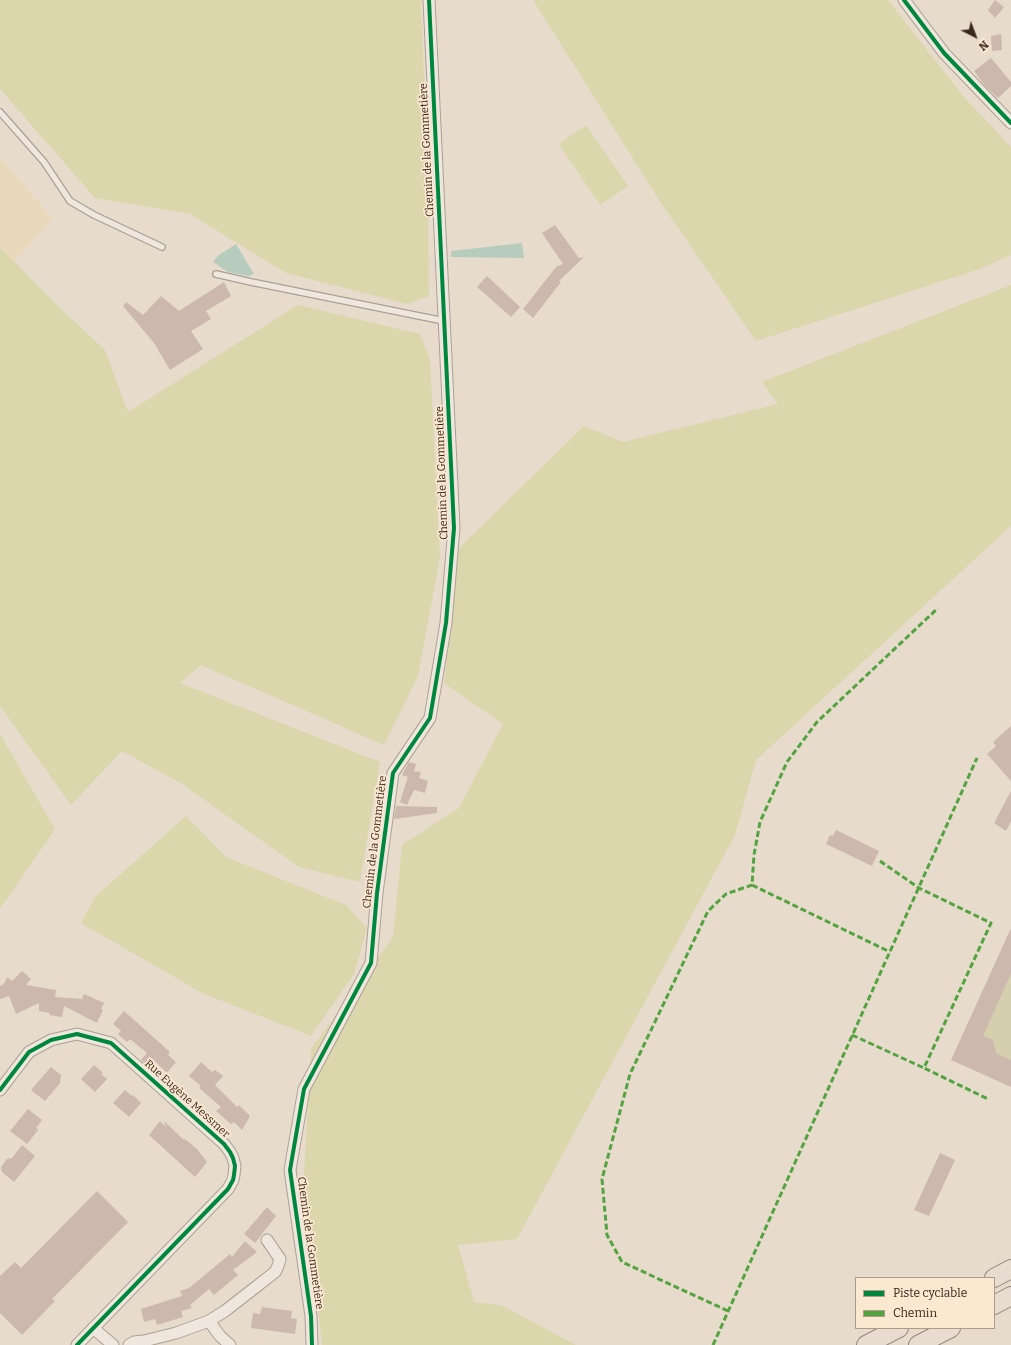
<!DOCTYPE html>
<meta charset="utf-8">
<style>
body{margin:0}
#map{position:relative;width:1011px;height:1345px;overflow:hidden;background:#e7dbcc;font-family:Bitter,serif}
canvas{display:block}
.legend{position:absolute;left:855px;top:1277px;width:140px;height:52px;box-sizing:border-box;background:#fae8d0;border:1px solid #ae9b88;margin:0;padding:5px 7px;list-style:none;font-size:12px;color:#3c271c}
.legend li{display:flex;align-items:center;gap:8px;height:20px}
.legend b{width:20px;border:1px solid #ae9b88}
.north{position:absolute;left:955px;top:16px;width:40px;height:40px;-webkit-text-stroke:3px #fae8d0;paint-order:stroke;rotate:138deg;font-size:11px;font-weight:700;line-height:16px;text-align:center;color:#3c271c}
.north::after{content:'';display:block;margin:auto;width:14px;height:18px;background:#3c271c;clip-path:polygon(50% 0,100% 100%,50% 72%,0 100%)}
</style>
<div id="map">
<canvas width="1011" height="1345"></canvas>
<ul class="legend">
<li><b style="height:5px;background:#00873e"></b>Piste cyclable</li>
<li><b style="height:5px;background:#54a341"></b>Chemin</li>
</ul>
<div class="north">N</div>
</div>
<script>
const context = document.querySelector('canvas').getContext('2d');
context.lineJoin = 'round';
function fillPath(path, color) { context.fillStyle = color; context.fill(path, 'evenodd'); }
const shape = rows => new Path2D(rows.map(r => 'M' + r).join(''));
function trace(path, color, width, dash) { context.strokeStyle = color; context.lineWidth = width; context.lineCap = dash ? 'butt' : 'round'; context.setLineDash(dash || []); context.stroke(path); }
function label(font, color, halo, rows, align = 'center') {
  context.font = font + ' Bitter,serif'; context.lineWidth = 3.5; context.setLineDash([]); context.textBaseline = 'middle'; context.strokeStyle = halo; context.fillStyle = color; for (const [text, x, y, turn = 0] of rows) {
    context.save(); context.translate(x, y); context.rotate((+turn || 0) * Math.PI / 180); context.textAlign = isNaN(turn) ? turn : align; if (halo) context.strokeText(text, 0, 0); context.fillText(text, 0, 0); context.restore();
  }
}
fillPath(shape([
 [0,158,53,218,14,261,0,245]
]), '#e9d9ba');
fillPath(shape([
 [0,0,421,0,428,182,429,296,407,304,286,273,190,214,95,198,0,89],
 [533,0,888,0,964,97,1011,147,1011,255,977,270,756,341,659,200],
 [586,125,628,186,600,205,559,144],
 [0,247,60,308,105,350,128,412,298,305,420,334,430,360,440,557,418,676,384,745,201,665,180,683,380,762,360,882,299,867,182,784,122,751,71,805,0,706],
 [1011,285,1011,526,756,760,735,835,517,1239,458,1245,474,1302,501,1305,576,1345,322,1345,304,1175,311,1049,393,937,402,845,459,808,503,724,444,683,459,548,584,426,623,442,778,404,762,382],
 [0,734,55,829,0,909],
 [186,816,226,857,346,905,367,928,354,974,311,1036,202,993,81,923,95,897]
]), '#dcd6ac');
fillPath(shape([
 [1011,974,1011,1060,978,1046]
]), '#d5cfad');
fillPath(shape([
 [522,243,524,258,451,257,451,251],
 [236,244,254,274,248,276,228,272,213,262,219,255]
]), '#b7ccbd');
fillPath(shape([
 [995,0,1004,7,995,18,988,10],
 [1001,34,1002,50,992,51,991,36],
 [991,58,1011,82,1011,86,998,98,986,87,974,71],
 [555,225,579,258,584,257,559,281,561,282,533,318,523,309,556,267,563,264,542,233],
 [487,276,520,307,511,317,477,287],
 [224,282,231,296,206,311,211,319,191,331,203,349,170,370,154,343,123,306,126,302,143,315,161,296,179,311],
 [1011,726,1011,781,987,754,996,746,993,742],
 [409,762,416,764,414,771,421,772,419,778,428,781,425,793,414,790,407,805,400,802,408,777,402,775],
 [1011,791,1011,821,1006,831,994,823],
 [396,806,437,807,437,813,394,819],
 [836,830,879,851,872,866,826,844,830,835,833,836],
 [1011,928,1011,974,983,1036,993,1040,996,1053,1011,1060,1011,1087,951,1060],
 [22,971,31,979,26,985,56,990,55,997,82,999,84,994,104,1003,101,1009,103,1010,97,1023,64,1006,62,1017,49,1015,50,1013,39,1011,39,1003,16,1014,9,996,0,999,0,986,4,984,7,977,12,981],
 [124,1011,170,1052,168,1055,176,1062,167,1073,153,1059,144,1063,141,1060,147,1053,130,1039,127,1042,118,1034,121,1031,113,1024],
 [201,1062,212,1072,215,1070,223,1076,215,1085,237,1107,239,1105,250,1116,242,1130,234,1122,231,1124,216,1111,221,1107,199,1088,201,1086,189,1076],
 [94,1065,103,1073,101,1074,107,1079,95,1092,81,1079],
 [51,1067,61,1075,60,1083,45,1101,31,1090],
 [125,1090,132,1096,133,1095,141,1103,129,1117,113,1103],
 [28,1109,42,1120,36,1128,38,1130,27,1144,10,1131],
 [160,1121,166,1127,164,1121,184,1140,185,1139,197,1149,207,1162,195,1177,149,1135],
 [22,1145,35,1156,14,1182,2,1172,1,1167,7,1159,12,1158],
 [940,1153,955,1160,929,1216,914,1210],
 [97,1191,128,1222,52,1299,55,1301,22,1335,0,1313,0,1276,15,1262,21,1268],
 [267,1207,276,1216,255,1243,244,1234],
 [245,1241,257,1252,233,1270,238,1275,214,1295,209,1289,190,1305,192,1308,181,1311,183,1317,157,1325,155,1319,144,1322,141,1309,182,1296,180,1291,189,1288,230,1254,232,1257],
 [262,1307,292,1311,291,1318,297,1319,295,1334,251,1328,253,1313,260,1314]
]), '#ccb8ac');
const service = shape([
 [0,112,44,162,70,201,94,215,162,247],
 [216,274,251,282,444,321]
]);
const minor = shape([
 [904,0,944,53,1011,123],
 [0,1090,29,1052,51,1040,77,1034,111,1043,224,1144,230,1152,233,1158,235,1166,234,1175,233,1180,228,1189,77,1345],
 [209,1321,220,1336,230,1345],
 [93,1328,113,1345],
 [129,1345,134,1342,144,1341,176,1333,209,1321,225,1311,252,1290,275,1272,278,1266,280,1259,267,1240],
 [312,1345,311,1316,290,1170,304,1089,371,963,377,893,393,773,430,718,446,623,454,528,429,0]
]);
const primary = shape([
 [994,1278,1011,1269],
 [994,1305,1011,1296],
 [866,1345,899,1328],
 [918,1345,951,1328]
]);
trace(service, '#aca095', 8);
trace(minor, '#aca095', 13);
trace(primary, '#92867c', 20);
trace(service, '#efe7de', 5.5);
trace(minor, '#efe7de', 11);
trace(primary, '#e7dccf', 18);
trace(shape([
 [880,861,919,888,991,923,924,1068,988,1099],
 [752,885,890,952],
 [852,1035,924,1068],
 [728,1311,622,1262,607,1235,602,1179,630,1074,708,911,726,894,752,885,754,855,760,822,787,762,817,722,938,608],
 [713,1345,977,758]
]), '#54a341', 3, [6, 3]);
trace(shape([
 [904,0,944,53,1011,123],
 [0,1090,29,1052,51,1040,77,1034,111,1043,224,1144,230,1152,233,1158,235,1166,234,1175,233,1180,228,1189,77,1345],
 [312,1345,311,1316,290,1170,304,1089,371,963,377,893,393,773,430,718,446,623,454,528,429,0]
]), '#00873e', 4);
label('11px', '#3c271c', '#fae8d0', [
 ["Chemin de la Gommetière",427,150,-93],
 ["Chemin de la Gommetière",442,473,-92],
 ["Chemin de la Gommetière",375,842,-83],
 ["Rue Eugène Messmer",187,1099,42],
 ["Chemin de la Gommetière",310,1243,82]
]);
</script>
